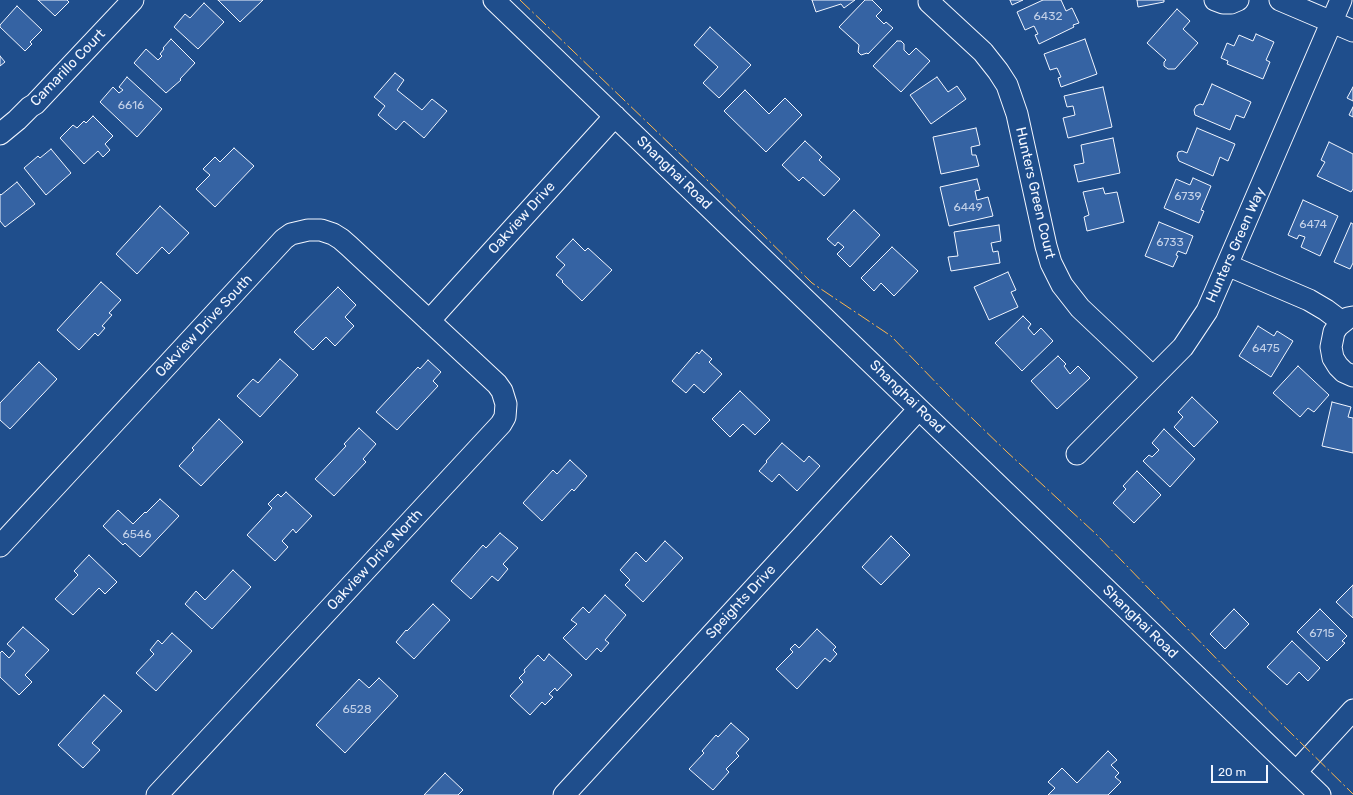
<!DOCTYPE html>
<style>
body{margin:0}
#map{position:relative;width:1353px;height:795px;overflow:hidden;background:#1f4e8c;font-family:Rubik,sans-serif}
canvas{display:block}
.scale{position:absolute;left:1211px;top:765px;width:57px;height:18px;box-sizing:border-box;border:2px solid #f2f6ff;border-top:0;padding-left:5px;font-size:12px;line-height:14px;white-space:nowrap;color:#f2f6ff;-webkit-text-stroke:3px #1f4e8c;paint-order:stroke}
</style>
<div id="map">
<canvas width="1353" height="795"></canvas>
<div class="scale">20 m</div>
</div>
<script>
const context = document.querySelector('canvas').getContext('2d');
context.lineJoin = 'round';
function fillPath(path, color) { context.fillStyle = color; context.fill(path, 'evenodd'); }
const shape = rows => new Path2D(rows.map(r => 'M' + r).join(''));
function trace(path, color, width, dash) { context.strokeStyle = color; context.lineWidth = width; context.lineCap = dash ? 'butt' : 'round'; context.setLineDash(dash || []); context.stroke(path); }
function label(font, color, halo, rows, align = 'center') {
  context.font = font + ' Rubik,sans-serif'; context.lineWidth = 3; context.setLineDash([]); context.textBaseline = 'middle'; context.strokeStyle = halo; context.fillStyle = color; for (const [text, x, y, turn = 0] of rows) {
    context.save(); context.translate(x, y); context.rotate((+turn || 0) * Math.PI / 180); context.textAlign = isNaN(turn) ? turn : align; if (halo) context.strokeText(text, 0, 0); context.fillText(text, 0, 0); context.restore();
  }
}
const building = shape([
 [38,0,67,0,69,2,55,16,38,0],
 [218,0,263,0,240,22,218,0],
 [812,0,855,0,844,8,841,4,816,12,812,0],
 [865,0,872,0,882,10,876,16,884,24,886,22,893,28,868,54,867,53,861,55,858,52,859,45,839,27,865,0],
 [1010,0,1023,0,1012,5,1010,0],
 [1043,0,1061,0,1066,11,1072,8,1079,23,1073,25,1074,27,1039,44,1035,35,1038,34,1034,26,1025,30,1017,12,1043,0],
 [1137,0,1164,0,1164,2,1138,7,1137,0],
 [204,3,224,22,198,49,174,27,185,14,190,18,204,3],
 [17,6,42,30,30,42,32,44,25,51,0,27,0,25,17,6],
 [1177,9,1190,21,1183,29,1198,43,1175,69,1168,69,1164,66,1164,62,1166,60,1147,43,1177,9],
 [710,27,751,65,719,98,703,83,718,67,694,45,710,27],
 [1256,34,1274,42,1266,60,1270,62,1263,79,1227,64,1228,61,1221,58,1227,43,1234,46,1239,35,1253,41,1256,34],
 [171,39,195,63,180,79,181,80,166,93,134,63,146,49,158,60,162,56,160,54,164,49,163,48,171,39],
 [1085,39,1097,74,1061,87,1058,78,1061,77,1057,68,1050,70,1044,54,1085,39],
 [897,41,901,41,904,44,904,50,909,55,916,48,930,61,901,92,873,66,897,41],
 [0,56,5,62,0,66,0,56],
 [395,73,404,80,397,90,422,110,432,99,447,111,424,138,404,121,396,130,378,115,385,106,374,97,395,73],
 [127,77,162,109,137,137,100,102,113,87,119,93,123,90,119,87,127,77],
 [937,77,948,92,957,86,966,99,931,124,910,95,937,77],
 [1212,84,1251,102,1244,118,1236,115,1230,130,1195,115,1194,110,1196,106,1200,104,1203,105,1212,84],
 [1103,87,1112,127,1068,138,1063,118,1075,115,1073,106,1067,107,1064,96,1103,87],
 [1353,87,1353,101,1347,98,1353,87],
 [745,90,769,114,785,98,802,115,766,152,724,111,745,90],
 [1353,107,1353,117,1349,115,1353,107],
 [93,116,113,136,105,144,110,150,103,157,98,151,84,164,60,138,73,125,77,128,84,121,86,123,93,116],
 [976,128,980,145,971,147,972,155,976,155,979,166,941,174,933,137,976,128],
 [1197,128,1235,144,1228,161,1220,157,1213,176,1179,161,1177,156,1178,152,1182,151,1187,153,1197,128],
 [1113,138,1120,173,1078,182,1074,165,1084,163,1081,145,1113,138],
 [805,141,822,157,819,160,840,179,824,196,803,177,799,181,782,165,805,141],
 [1329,142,1353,154,1353,189,1351,192,1317,176,1325,162,1321,160,1329,142],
 [234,148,254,166,215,207,196,189,210,175,203,169,215,157,220,162,234,148],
 [51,149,71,173,46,195,24,168,38,156,40,158,51,149],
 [1193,178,1211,186,1201,210,1204,211,1199,223,1164,208,1176,179,1190,185,1193,178],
 [977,179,980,190,975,191,977,200,988,197,993,216,949,226,940,187,977,179],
 [17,182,35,204,5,227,0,221,0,194,1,195,17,182],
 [1103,188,1105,194,1117,192,1124,222,1087,231,1084,217,1089,215,1083,192,1103,188],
 [1303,200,1338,216,1320,256,1301,247,1305,237,1299,235,1297,239,1288,235,1303,200],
 [160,206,189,233,169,254,162,247,137,274,116,254,160,206],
 [854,210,880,235,850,267,837,254,844,247,838,242,835,246,827,239,854,210],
 [1159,222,1193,236,1186,254,1178,251,1176,255,1178,256,1173,267,1145,256,1159,222],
 [1351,223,1353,224,1353,263,1350,269,1334,262,1351,223],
 [999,225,1001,241,991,243,993,252,998,251,1000,263,951,271,948,257,958,256,954,232,999,225],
 [573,239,585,251,588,248,612,270,582,301,562,282,563,281,556,275,565,265,556,257,573,239],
 [892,247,918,271,894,296,881,283,874,291,861,278,892,247],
 [1008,272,1016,290,1011,292,1018,307,989,320,974,287,1008,272],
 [101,282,121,300,109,313,112,315,102,326,105,328,98,336,95,333,79,350,57,330,101,282],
 [338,287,356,305,345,317,354,326,335,346,326,337,313,350,294,332,338,287],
 [1023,316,1031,324,1028,328,1034,335,1041,328,1053,341,1022,371,995,343,1023,316],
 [1258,326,1274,336,1277,331,1293,341,1271,377,1239,356,1258,326],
 [702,350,712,359,709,362,722,374,704,393,694,384,686,393,672,381,697,352,699,354,702,350],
 [1058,356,1066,364,1064,366,1070,374,1078,366,1090,378,1057,409,1031,381,1058,356],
 [280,359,298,375,260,417,237,396,253,379,258,383,280,359],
 [428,360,441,372,433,381,438,386,397,430,376,412,418,367,420,369,428,360],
 [39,362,57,379,10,429,0,420,0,403,39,362],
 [1298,366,1329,395,1314,412,1308,408,1300,417,1273,393,1298,366],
 [740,391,770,420,755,435,743,424,730,437,712,419,740,391],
 [1192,397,1218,422,1194,447,1174,427,1183,417,1178,412,1192,397],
 [1332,402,1351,407,1348,417,1353,418,1353,453,1322,446,1332,402],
 [219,419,243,442,201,486,179,466,194,450,192,448,219,419],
 [359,428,376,444,363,459,366,462,334,496,315,479,346,446,344,444,359,428],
 [1164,429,1195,459,1170,487,1143,461,1149,455,1152,457,1159,450,1152,443,1164,429],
 [782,443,804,462,809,456,820,466,797,491,779,474,772,482,759,471,767,462,766,461,782,443],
 [570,460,587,476,574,491,572,489,542,521,523,503,553,470,557,474,570,460],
 [1137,471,1161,495,1134,523,1113,503,1126,489,1123,486,1137,471],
 [286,492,312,516,296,533,293,529,282,541,288,547,275,561,247,535,272,508,268,504,278,494,281,497,286,492],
 [160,499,179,516,140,557,125,543,123,545,103,526,118,510,133,524,145,512,146,513,160,499],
 [500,533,518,548,503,564,508,569,498,581,492,576,471,599,451,581,483,545,486,548,500,533],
 [891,536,910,555,881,585,862,567,891,536],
 [665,541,683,558,643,602,625,585,630,580,620,570,636,552,646,562,665,541],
 [89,555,117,582,105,594,99,588,73,615,55,599,78,575,74,571,89,555],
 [233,570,251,587,212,629,185,604,196,591,205,600,233,570],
 [1353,585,1353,618,1336,602,1353,585],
 [605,595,626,615,605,640,609,643,601,652,597,648,586,660,563,638,577,624,571,620,583,607,589,613,605,595],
 [433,604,450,620,414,659,396,642,406,630,407,631,433,604],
 [1234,609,1249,624,1225,649,1210,634,1234,609],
 [1320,609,1347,636,1342,641,1345,643,1327,661,1297,632,1320,609],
 [23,627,49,650,25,675,32,682,19,695,0,677,0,653,2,651,9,658,15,651,7,644,23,627],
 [817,629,836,647,833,650,837,654,830,662,825,658,797,689,776,669,793,652,790,649,795,644,799,648,817,629],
 [172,633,192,651,156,691,136,673,154,654,150,650,158,640,162,644,172,633],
 [1292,641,1320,668,1308,681,1299,672,1287,685,1267,667,1292,641],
 [549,654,572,675,557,691,555,688,549,694,553,697,545,705,542,702,530,715,510,696,523,682,519,678,525,672,524,670,538,655,544,661,549,654],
 [379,678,398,696,345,753,316,725,359,679,369,688,379,678],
 [104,695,122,711,92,743,100,750,83,768,58,745,104,695],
 [731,723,749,739,736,753,739,756,726,769,729,772,713,790,689,769,704,753,702,751,716,735,718,737,731,723],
 [1108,751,1117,760,1111,765,1119,773,1115,777,1121,782,1108,795,1048,795,1055,788,1048,782,1062,768,1077,783,1108,751],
 [445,773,463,790,458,795,424,795,445,773]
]);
fillPath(building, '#3563a3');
trace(building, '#f2f6ff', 1);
const minor = shape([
 [494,0,1320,795],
 [1215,0,1223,3,1231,3,1238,0],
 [1280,0,1353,31],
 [929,2,983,52,998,71,1007,85,1017,114,1046,246,1051,263,1062,285,1080,308,1153,377],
 [0,134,17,120,30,107,35,104,133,0],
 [1227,265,1309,300,1326,310,1342,322],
 [1353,317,1348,318,1338,326,1334,332,1331,347,1333,358,1338,366,1344,372,1353,376],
 [429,321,615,116],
 [1077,454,1183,347,1207,311,1227,265,1341,0],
 [0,546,284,239,291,234,308,230,321,230,333,234,341,239,349,246,497,384,502,391,506,404,505,417,501,424,157,795],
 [1296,772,1353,710],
 [564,795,919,409]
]);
trace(minor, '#f2f6ff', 23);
trace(minor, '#1f4e8c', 21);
trace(shape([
 [520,0,701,174,812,283,891,336,947,394,1007,452,1096,534,1237,680,1353,794]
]), '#ffb74d', 1, [14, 3, 2, 3]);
label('12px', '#c3d1e8', null, [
 ["6432",1048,17],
 ["6616",131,106],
 ["6739",1188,197],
 ["6449",968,208],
 ["6474",1313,225],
 ["6733",1170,243],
 ["6475",1266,349],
 ["6546",137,535],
 ["6715",1322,634],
 ["6528",357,710]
]);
label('14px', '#f2f6ff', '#1f4e8c', [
 ["Camarillo Court",68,68,-46],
 ["Shanghai Road",674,173,44],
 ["Hunters Green Court",1035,193,77],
 ["Oakview Drive",522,218,-48],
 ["Hunters Green Way",1236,245,-66],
 ["Oakview Drive South",204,326,-47],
 ["Shanghai Road",907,397,44],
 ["Oakview Drive North",375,560,-47],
 ["Speights Drive",741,602,-47],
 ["Shanghai Road",1140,622,44]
]);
</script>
